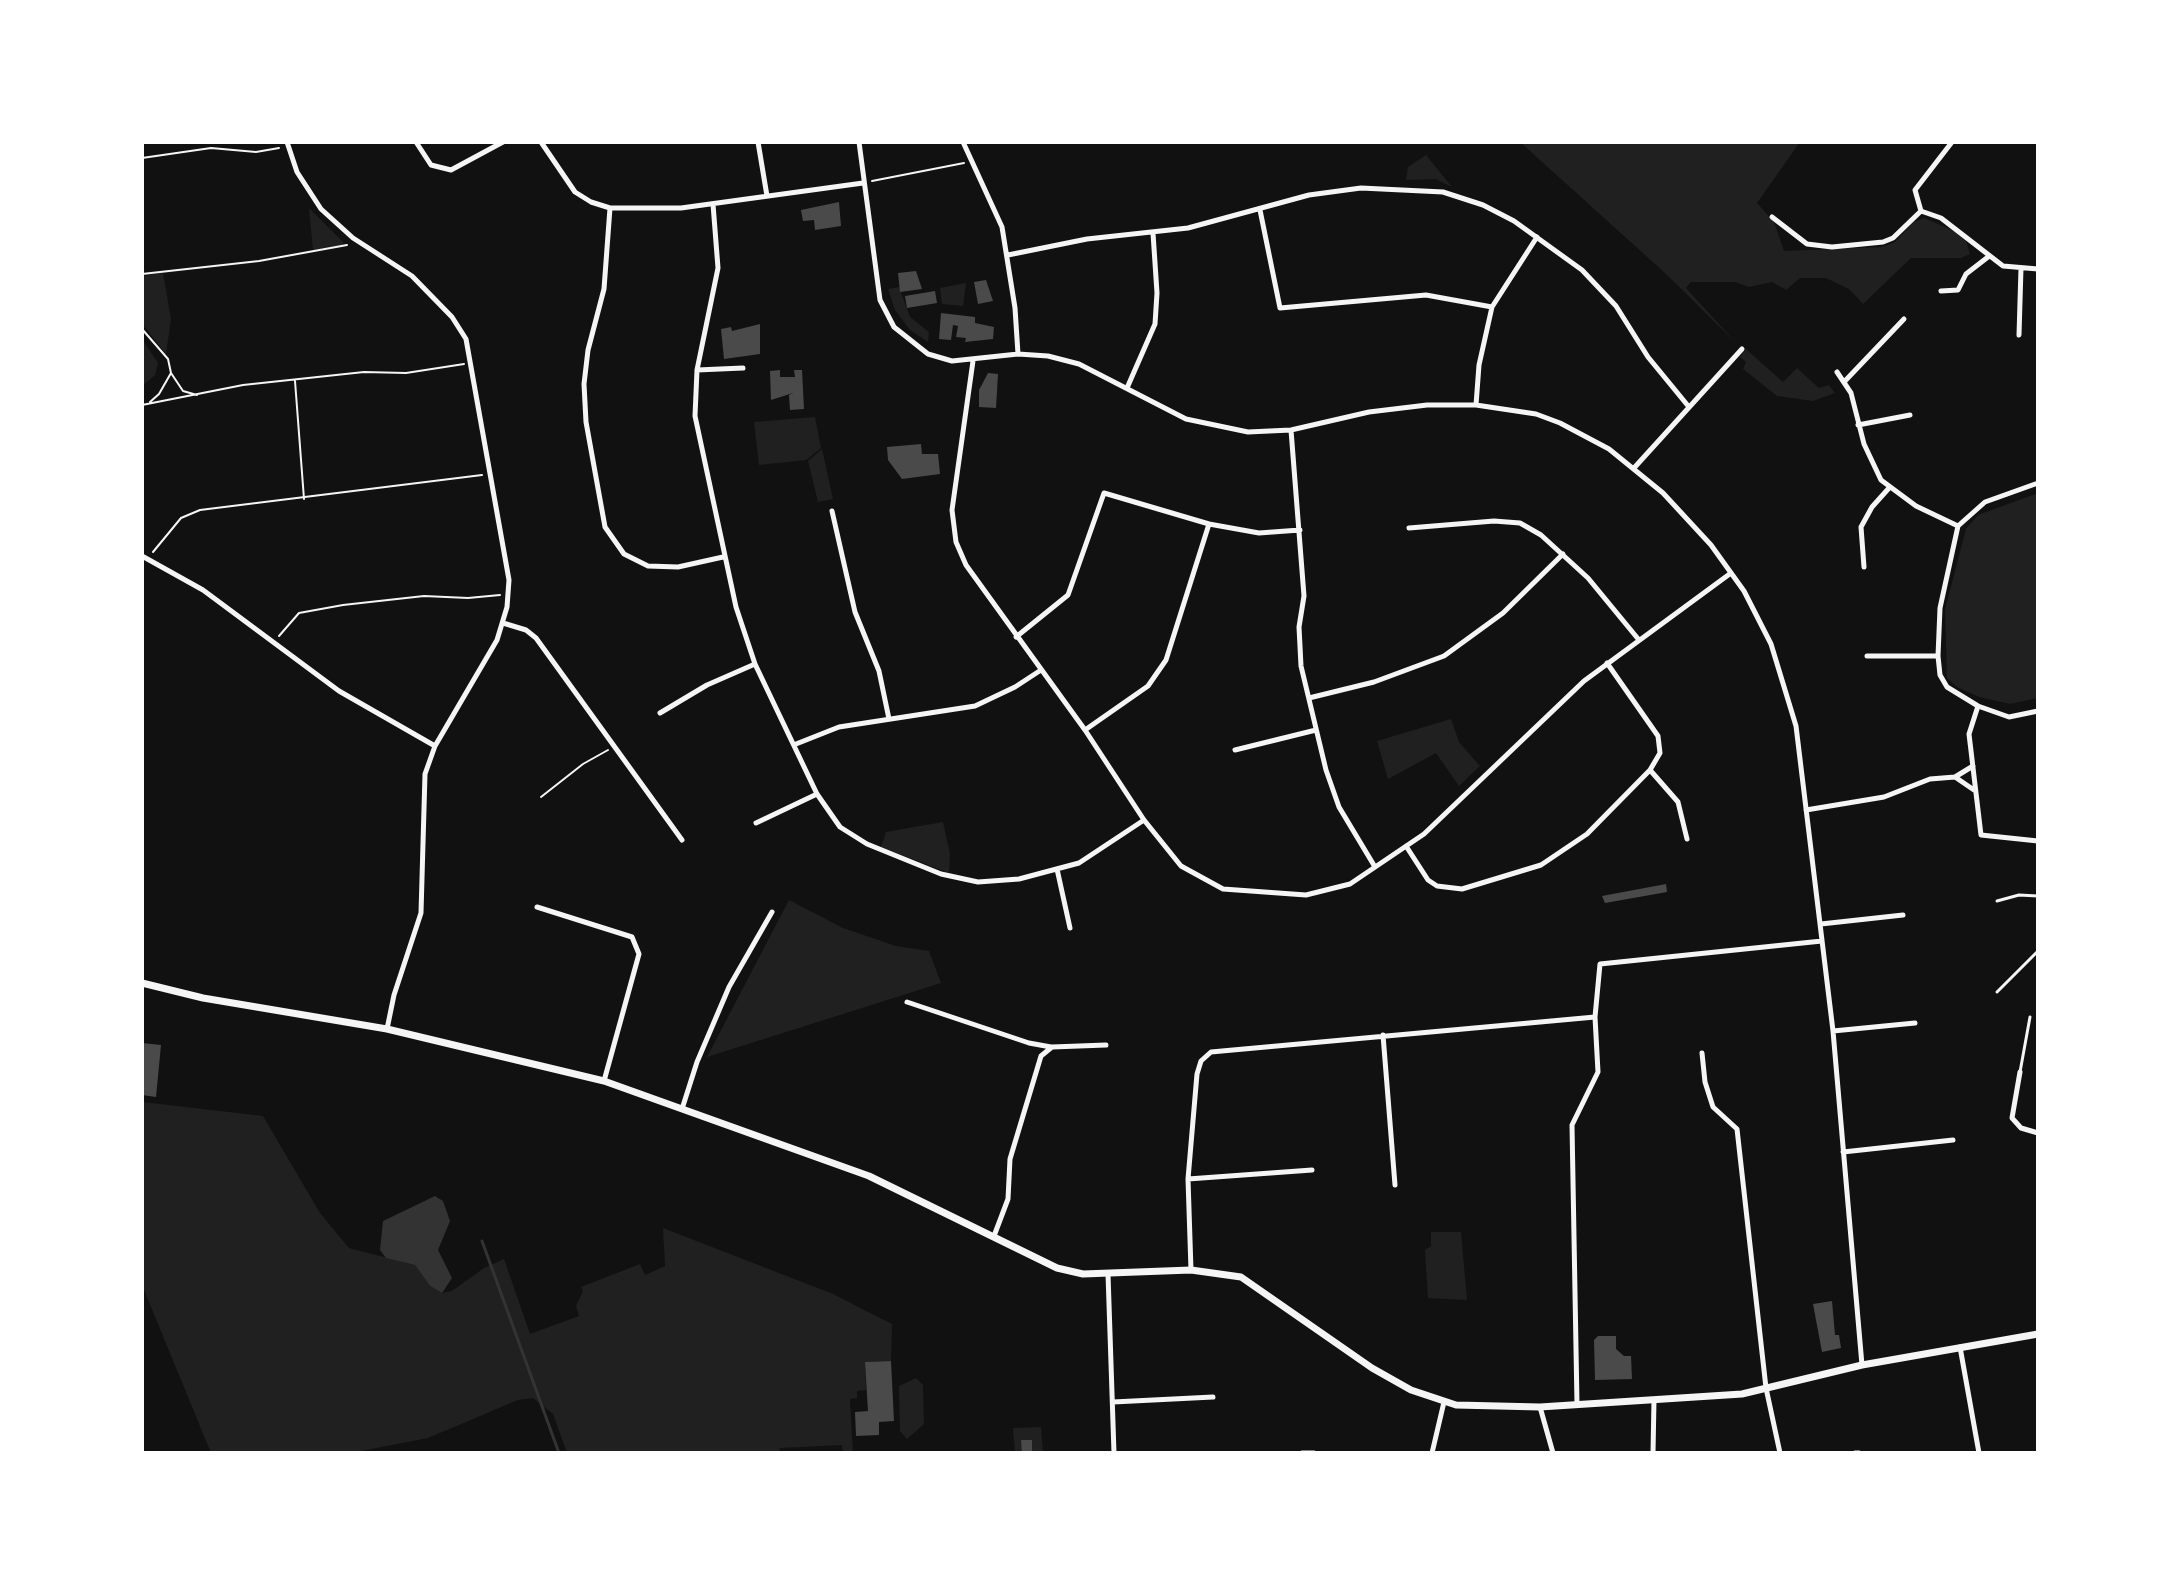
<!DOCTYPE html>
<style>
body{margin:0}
#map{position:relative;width:2180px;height:1595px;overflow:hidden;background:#111;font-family:"Sofia Sans Condensed",sans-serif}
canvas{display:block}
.frame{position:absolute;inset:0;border:144px solid #fff;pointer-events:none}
</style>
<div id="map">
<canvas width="2180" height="1595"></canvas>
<div class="frame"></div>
</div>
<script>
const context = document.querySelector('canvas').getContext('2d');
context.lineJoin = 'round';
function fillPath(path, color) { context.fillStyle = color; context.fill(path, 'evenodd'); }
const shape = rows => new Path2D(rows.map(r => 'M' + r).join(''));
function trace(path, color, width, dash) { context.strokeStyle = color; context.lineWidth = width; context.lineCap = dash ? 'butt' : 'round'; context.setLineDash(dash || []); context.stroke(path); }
fillPath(shape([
 [1520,142,1800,142,1757,203,1774,222,1784,251,1882,247,1895,242,1914,222,1924,218,1954,231,1966,241,1970,254,1961,258,1911,258,1863,304,1849,289,1826,278,1800,278,1786,290,1772,282,1749,287,1735,282,1691,282,1686,288,1736,343,1665,273],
 [1426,155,1452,187,1436,179,1406,180,1408,167],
 [309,208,343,242,343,245,313,250],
 [163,273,171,319,166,354,142,324,142,276],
 [966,283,963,306,942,304,940,288],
 [899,287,910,317,929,332,928,342,910,330,895,310,888,289],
 [142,339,158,363,155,375,142,386],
 [1746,349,1783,382,1797,368,1819,388,1829,385,1835,393,1813,401,1777,396,1743,369,1746,362,1740,357],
 [815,417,821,448,806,460,759,465,754,422],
 [822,449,833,499,818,502,808,461],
 [2038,493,2038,698,2010,704,1979,697,1957,687,1947,678,1945,609,1966,529,1978,515],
 [1451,719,1459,742,1480,766,1459,786,1436,753,1388,779,1377,741],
 [943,822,950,854,949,873,881,847,886,832],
 [789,900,843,928,896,946,929,951,941,983,707,1057],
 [142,1102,263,1116,320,1213,349,1248,415,1265,430,1286,442,1293,452,1291,484,1268,504,1259,530,1334,579,1316,576,1306,583,1291,581,1287,640,1264,645,1275,665,1266,663,1228,833,1294,892,1324,891,1361,865,1362,866,1390,857,1391,857,1398,850,1399,853,1453,843,1453,842,1445,780,1448,779,1453,567,1453,553,1414,533,1398,518,1400,428,1438,351,1453,211,1453,142,1285],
 [1431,1232,1461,1232,1467,1300,1428,1298,1425,1250,1431,1246],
 [916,1378,923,1385,924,1424,907,1439,900,1431,899,1386],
 [1041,1427,1043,1453,1015,1453,1013,1428]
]), '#202020');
fillPath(shape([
 [435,1196,443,1201,450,1221,438,1250,452,1278,442,1293,430,1286,415,1265,386,1258,380,1250,383,1221]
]), '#333');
trace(shape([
 [482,1241,559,1453]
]), '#333', 3);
fillPath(shape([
 [839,202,841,226,815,230,814,220,803,221,801,210],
 [916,271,922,289,900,292,898,273],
 [986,280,993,301,978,304,974,282],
 [935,291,937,303,907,308,905,296],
 [941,313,975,317,975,323,994,327,993,339,965,342,966,338,956,337,958,326,953,325,951,340,939,339],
 [760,324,760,354,724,359,721,329,731,327,732,331],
 [780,370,780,377,795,377,794,370,802,370,804,409,790,410,789,395,793,393,771,400,770,371],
 [988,373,998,374,996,408,979,407,979,390],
 [921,444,922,454,938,454,940,474,902,479,888,460,887,447],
 [1666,884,1667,892,1605,903,1602,896],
 [142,1043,161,1045,156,1097,142,1095],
 [1832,1301,1835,1335,1839,1335,1841,1348,1822,1352,1813,1304],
 [1598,1336,1616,1336,1616,1349,1624,1356,1631,1356,1632,1379,1595,1380,1594,1340],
 [891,1361,894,1421,879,1422,879,1435,856,1436,855,1412,868,1411,865,1362],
 [1021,1440,1032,1440,1032,1453,1022,1453]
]), '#4a4a4a');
trace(shape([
 [142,158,211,148,256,152,279,148],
 [872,181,964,163],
 [142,274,259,261,347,245],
 [142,329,168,359,171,373],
 [295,381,304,499],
 [150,402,159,394,171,373,183,391,197,395],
 [142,405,243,385,364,372,406,373,464,364],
 [153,552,181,518,200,510,482,475],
 [279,636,299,613,343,605,424,596,468,598,500,595],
 [541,797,583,764,608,750]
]), '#f5f5f5', 2);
trace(shape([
 [1997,901,2019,895,2038,896],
 [1997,992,2038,951],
 [2020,1072,2030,1017]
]), '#f5f5f5', 3);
trace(shape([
 [287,142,297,172,321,209,353,238,412,276,452,317,466,339,509,580,507,607,497,640,435,746,425,774,421,913,394,995,387,1029],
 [416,142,431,165,451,170,503,142],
 [541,142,575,192,591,202,610,208,681,208,863,183],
 [758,142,767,196],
 [859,142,880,300,894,327,928,354,952,361,1018,354,1048,356,1079,364,1186,419,1248,432,1291,430,1369,412,1427,405,1476,405,1536,414,1560,423,1609,449,1663,493,1711,545,1744,591,1771,644,1796,726,1833,1031,1862,1365],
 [963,142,1002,227,1015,308,1018,354],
 [713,204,718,268,697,370,695,416,736,607,755,664,817,794,840,827,867,844,941,874,978,882,1019,879,1079,863,1144,820],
 [610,208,604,289,588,350,584,384,586,422,605,527,624,554,648,566,678,567,723,557],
 [1260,210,1280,308,1426,295,1492,307],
 [1921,211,1915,190,1952,142],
 [1772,217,1807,244,1832,247,1883,242,1893,238,1921,211,1941,218,2003,266,2038,269],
 [1008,255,1087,239,1188,228,1309,195,1361,188,1443,192,1483,205,1514,221,1582,270,1616,306,1648,357,1689,407],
 [1941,291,1958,290,1966,274,1988,257],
 [2019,335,2021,268],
 [973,361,952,510,956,542,966,565,1085,730,1144,820,1181,866,1223,889,1306,895,1350,884,1424,834,1584,681,1731,573],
 [697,370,743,368],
 [1837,372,1851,393,1864,444,1881,480,1916,506,1958,526],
 [1844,382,1904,319],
 [1127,388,1155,324,1157,293,1153,233],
 [1476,405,1479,365,1492,307,1537,237],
 [1858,425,1910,415],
 [1291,430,1304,596,1299,627,1301,666,1326,770,1339,807,1375,867],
 [1634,468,1742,349],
 [2038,483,1985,502,1958,526,1940,608,1938,656,1940,675,1947,687,1978,706,2009,717,2038,711],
 [832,511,855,612,879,671,889,719],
 [1409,528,1494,521,1520,523,1541,535,1588,578,1639,640],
 [142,556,203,590,339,691,435,746],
 [1864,567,1861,527,1872,507,1889,488],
 [503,623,526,630,536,638,682,840],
 [1016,637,1068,595,1104,493,1209,524,1259,533,1300,530],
 [1867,656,1938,656],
 [1309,698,1374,682,1444,656,1503,613,1563,554],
 [1978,706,1969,734,1981,835,2038,841],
 [660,713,707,685,755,664],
 [1085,730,1148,686,1166,660,1209,524],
 [796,744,839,727,975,706,1015,687,1041,670],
 [1235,750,1316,730],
 [1650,770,1678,802,1687,839],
 [1955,777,1974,790],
 [1806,810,1884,797,1930,779,1955,777,1973,766],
 [756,823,817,794],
 [1406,846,1428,880,1437,886,1462,889,1541,865,1587,834,1650,770,1660,753,1658,736,1607,663],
 [1057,869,1070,928],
 [537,907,632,937,639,954,604,1081],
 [1821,924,1903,915],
 [907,1002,1029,1043,1051,1047],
 [1833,1031,1915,1023],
 [1383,1035,1395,1185],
 [1702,1053,1705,1082,1713,1107,1737,1129,1766,1388,1780,1453],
 [2020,1072,2012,1118,2021,1128,2038,1133],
 [682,1109,697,1062,729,987,772,912],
 [1843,1152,1953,1140],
 [1188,1179,1312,1170],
 [994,1236,1008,1199,1010,1159,1041,1056,1052,1047,1106,1045],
 [1191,1270,1188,1179,1197,1074,1201,1061,1211,1052,1595,1017],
 [1108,1274,1114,1453],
 [1960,1347,1979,1453],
 [1113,1402,1213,1397],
 [1577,1404,1572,1125,1598,1072,1595,1017,1600,964,1822,941],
 [1540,1407,1553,1453],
 [1302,1453,1314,1453],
 [1432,1453,1444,1402],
 [1653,1453,1654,1400],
 [1855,1453,1859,1453]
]), '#f5f5f5', 5);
trace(shape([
 [142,983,203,998,387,1029,604,1081,869,1176,1057,1268,1083,1274,1191,1270,1241,1277,1372,1368,1411,1390,1456,1405,1540,1407,1742,1394,1862,1365,2038,1334]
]), '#f5f5f5', 7);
</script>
